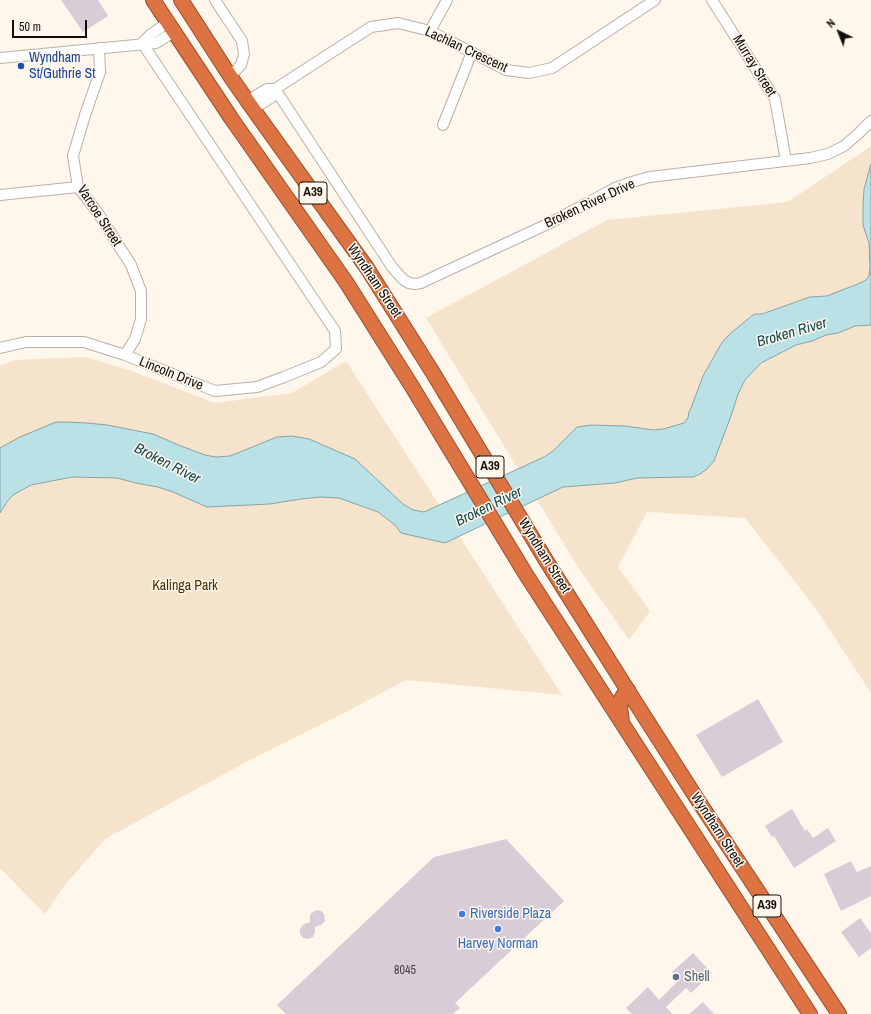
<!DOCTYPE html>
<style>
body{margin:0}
#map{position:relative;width:871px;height:1014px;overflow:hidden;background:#fff7ec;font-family:"Archivo Narrow",sans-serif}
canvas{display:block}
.north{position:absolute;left:819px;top:12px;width:40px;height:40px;-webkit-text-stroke:3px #fff7ec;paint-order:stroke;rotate:317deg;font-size:11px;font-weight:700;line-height:16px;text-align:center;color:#13100c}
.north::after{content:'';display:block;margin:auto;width:14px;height:18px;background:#13100c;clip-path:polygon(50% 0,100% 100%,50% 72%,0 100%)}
.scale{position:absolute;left:12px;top:20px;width:75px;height:18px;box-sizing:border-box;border:2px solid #13100c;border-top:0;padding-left:5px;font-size:12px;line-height:14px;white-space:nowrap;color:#13100c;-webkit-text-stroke:3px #fff7ec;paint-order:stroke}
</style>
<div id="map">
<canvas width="871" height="1014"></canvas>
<div class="north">N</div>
<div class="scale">50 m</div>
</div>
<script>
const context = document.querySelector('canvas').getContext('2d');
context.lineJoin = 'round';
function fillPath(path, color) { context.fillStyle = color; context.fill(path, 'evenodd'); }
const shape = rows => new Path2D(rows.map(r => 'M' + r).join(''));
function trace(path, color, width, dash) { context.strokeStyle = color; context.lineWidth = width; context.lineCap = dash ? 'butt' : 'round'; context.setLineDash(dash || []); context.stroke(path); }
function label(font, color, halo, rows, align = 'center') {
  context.font = font + ' "Archivo Narrow",sans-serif'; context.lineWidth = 3; context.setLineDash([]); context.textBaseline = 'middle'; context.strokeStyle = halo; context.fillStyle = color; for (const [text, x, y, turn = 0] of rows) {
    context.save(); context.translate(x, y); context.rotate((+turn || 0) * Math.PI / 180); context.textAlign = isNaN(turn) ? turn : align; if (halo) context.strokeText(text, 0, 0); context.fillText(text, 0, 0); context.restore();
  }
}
fillPath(shape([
 [871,146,871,693,814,606,745,518,647,512,618,567,650,611,629,640,578,567,426,318,607,220,788,202],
 [86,357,129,370,215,403,292,393,346,361,562,695,406,680,342,714,246,762,105,839,65,885,45,914,0,868,0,366,14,360]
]), '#f6e3cb');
const water = shape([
 [871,164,871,325,855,326,838,333,826,335,812,341,796,345,761,363,745,380,738,394,731,416,714,461,707,469,700,474,693,477,686,477,637,478,615,483,563,487,445,543,401,533,395,525,378,512,339,498,320,497,301,499,270,504,207,507,173,492,158,487,136,483,117,478,72,477,31,485,13,495,7,502,0,513,0,448,20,437,56,422,66,422,87,423,107,425,153,434,181,446,205,455,216,457,230,456,235,454,277,437,292,436,309,439,355,459,403,504,413,510,424,512,544,457,553,451,577,427,591,425,625,426,653,430,663,429,684,423,688,418,689,412,691,408,703,376,721,344,725,339,731,333,753,315,755,314,762,314,810,297,827,296,842,290,858,284,866,280,869,276,870,267,869,243,863,225,863,205,864,189,871,164]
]);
fillPath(water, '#bae1e6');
trace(water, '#88a2a5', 1);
fillPath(shape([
 [61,0,98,0,108,16,83,32],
 [758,699,783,742,722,777,696,735],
 [792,809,805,831,807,829,813,838,828,828,836,841,794,868,774,836,772,837,765,826],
 [506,839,564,901,455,1003,460,1008,453,1014,286,1014,277,1005,434,857],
 [851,861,857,872,871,866,871,896,841,911,824,874],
 [316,910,321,911,324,914,325,921,321,925,315,927,315,932,313,937,308,939,303,938,300,934,300,929,303,925,310,922,310,915,312,913],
 [860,918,871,933,871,948,859,957,841,932],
 [693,953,712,973,691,993,686,988,666,1007,672,1014,632,1014,626,1008,648,987,659,1000,679,980,672,972],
 [703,1002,714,1014,689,1014]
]), '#d8cdd6');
const minor = shape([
 [215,0,242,41,244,54,241,65,230,76],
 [712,0,775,99,786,161],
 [430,31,447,0],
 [142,43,151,34,168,23],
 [99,48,100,72,85,115,73,156,78,187,98,213,131,265,141,291,141,319,135,339,125,355],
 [0,58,156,43,174,32],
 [275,89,392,267,399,275,404,280,409,283,415,284,421,283,440,274,552,222,615,188,632,182,649,177,667,175,810,158,828,154,844,146,858,134,871,121],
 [247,101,267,89,275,89,371,27,398,23,430,31,506,70,529,73,552,68,655,0],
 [253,109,272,97,275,89],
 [443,125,472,52],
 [0,195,78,187],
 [0,348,26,342,84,342,125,355,215,391,257,387,284,377,321,362,336,349,335,331,142,43]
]);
const highway = shape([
 [153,0,231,118,346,282,411,385,525,573,810,1014],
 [181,0,230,76,253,109,367,268,433,373,547,562,637,705,699,802,839,1014],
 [622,723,620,706,621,699,624,694,628,690]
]);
trace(minor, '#b8b0a6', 12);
trace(highway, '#96502f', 16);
trace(minor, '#fff', 10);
trace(highway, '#dd7242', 14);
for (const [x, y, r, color] of [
 [21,66,4,"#1a4fb4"],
 [462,914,4,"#3f7fe0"],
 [498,929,4,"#3f7fe0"],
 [676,977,4,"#5c6f8a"]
]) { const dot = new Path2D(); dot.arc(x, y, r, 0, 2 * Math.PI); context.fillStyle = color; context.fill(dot); trace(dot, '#fff7ec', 1.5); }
label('12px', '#443f3e', null, [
 ["8045",405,971]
]);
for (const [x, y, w] of [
 [313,193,28],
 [490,467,28],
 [767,906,28]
]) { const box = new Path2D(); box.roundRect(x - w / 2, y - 11, w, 22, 3); context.fillStyle = '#fff7ec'; context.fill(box); trace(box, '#13100c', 1); }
label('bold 13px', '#13100c', null, [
 ["A39",313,193],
 ["A39",490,467],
 ["A39",767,906]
]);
label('14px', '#13100c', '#fff7ec', [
 ["Lachlan Crescent",466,50,25],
 ["Murray Street",754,66,58],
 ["Broken River Drive",590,204,-25],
 ["Varcoe Street",99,216,57],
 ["Wyndham Street",374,281,56],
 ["Lincoln Drive",171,374,22],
 ["Wyndham Street",544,556,58],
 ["Wyndham Street",717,830,57]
]);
label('14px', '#164399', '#fff7ec', [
 ["Wyndham",29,58],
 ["St/Guthrie St",29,74]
], 'left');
label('14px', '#4a2f00', '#fff7ec', [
 ["Kalinga Park",185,586]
]);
label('14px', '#366cbe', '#fff7ec', [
 ["Riverside Plaza",470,914],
 ["Harvey Norman",498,944,"center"]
], 'left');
label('14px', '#4e5e75', '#fff7ec', [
 ["Shell",684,977]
], 'left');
label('italic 15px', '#134b52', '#fff7ec', [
 ["Broken River",792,333,-16],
 ["Broken River",167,464,27],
 ["Broken River",489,507,-26]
]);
</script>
